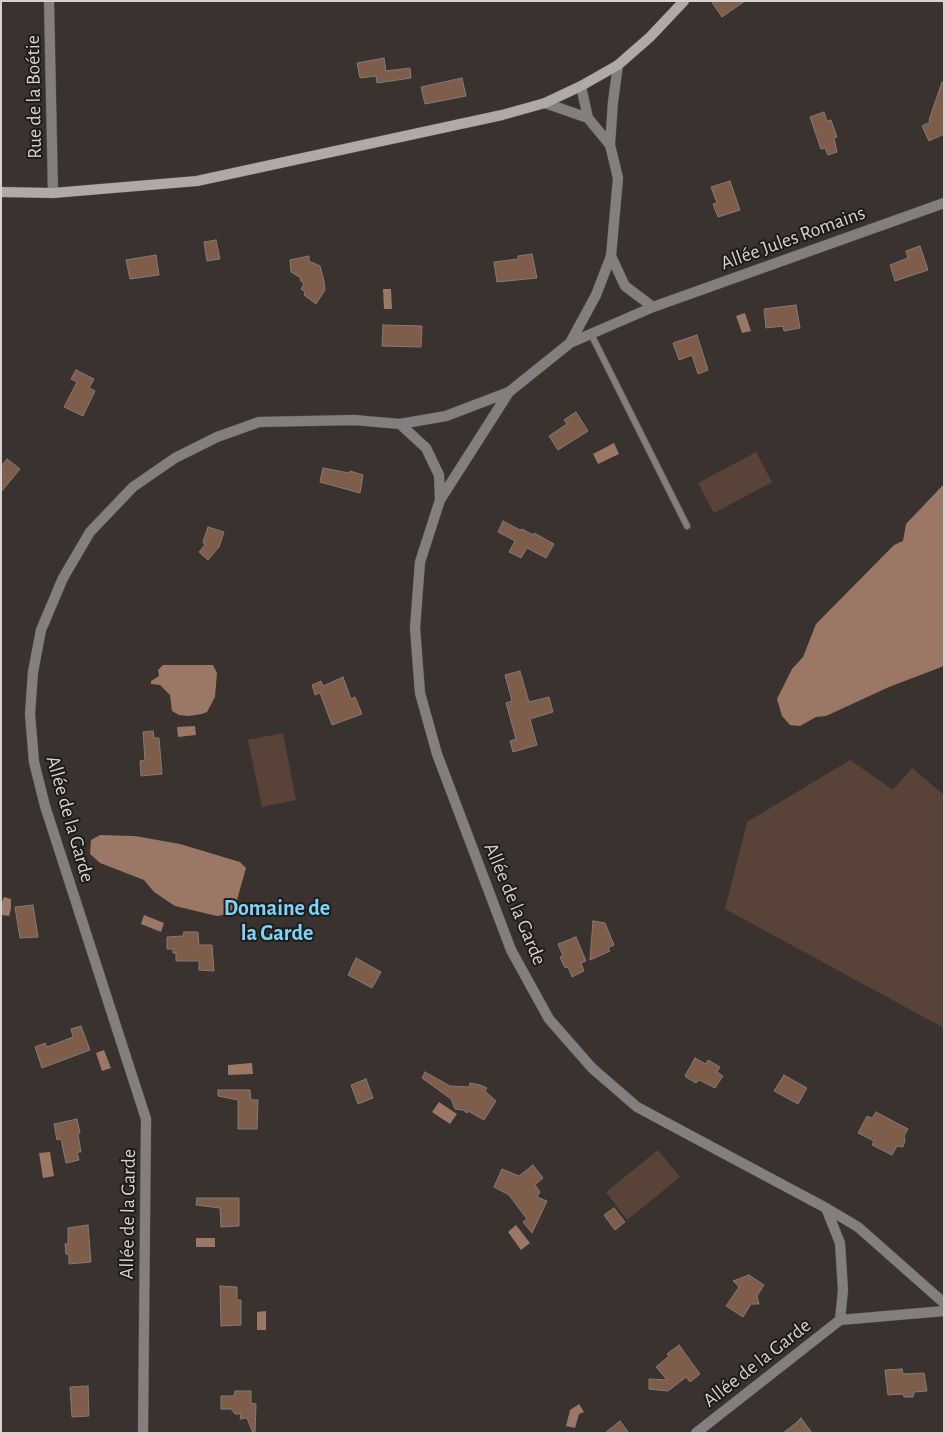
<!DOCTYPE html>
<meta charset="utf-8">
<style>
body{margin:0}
#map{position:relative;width:945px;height:1434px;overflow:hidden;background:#39322f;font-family:"Alegreya Sans",sans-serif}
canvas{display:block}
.frame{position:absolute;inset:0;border:2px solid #d6d2d0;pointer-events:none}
</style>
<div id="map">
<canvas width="945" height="1434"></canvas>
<div class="frame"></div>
</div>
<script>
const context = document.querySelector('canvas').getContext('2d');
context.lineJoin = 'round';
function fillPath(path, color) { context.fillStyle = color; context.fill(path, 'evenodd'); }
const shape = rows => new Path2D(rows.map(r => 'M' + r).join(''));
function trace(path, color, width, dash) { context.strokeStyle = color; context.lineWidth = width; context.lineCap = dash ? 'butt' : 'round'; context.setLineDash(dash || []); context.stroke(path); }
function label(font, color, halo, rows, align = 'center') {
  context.font = font + ' "Alegreya Sans",sans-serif'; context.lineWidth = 4; context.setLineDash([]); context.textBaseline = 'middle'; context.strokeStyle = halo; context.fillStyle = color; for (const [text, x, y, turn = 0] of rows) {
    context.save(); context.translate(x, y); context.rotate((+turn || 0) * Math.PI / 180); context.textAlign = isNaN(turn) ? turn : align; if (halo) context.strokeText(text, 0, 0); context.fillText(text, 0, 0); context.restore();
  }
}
fillPath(shape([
 [756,452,772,482,714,513,698,483],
 [283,733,296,800,262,807,248,740],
 [850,760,893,790,912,768,944,795,944,1028,725,909,747,822],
 [658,1150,680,1177,627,1220,606,1192]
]), '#594338');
fillPath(shape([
 [383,289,391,289,392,309,384,309],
 [745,313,751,331,742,333,736,316],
 [614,443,619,454,598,464,593,454],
 [944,484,944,666,889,687,826,716,816,717,800,726,790,725,782,716,777,699,792,669,803,657,816,624,894,545,903,541,906,524],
 [163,665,213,665,217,673,215,697,207,712,202,714,189,716,179,715,172,711,170,695,160,685,151,684,151,681,159,676,158,670],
 [195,726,196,735,178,737,177,727],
 [100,835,135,836,180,844,240,862,246,868,235,907,229,914,217,916,175,906,154,892,144,880,100,863,90,854,91,840],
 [4,897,11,899,11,909,9,916,1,915,1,904],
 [144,915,164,923,161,932,141,924],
 [104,1050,111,1068,102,1071,96,1053],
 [252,1063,253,1074,228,1075,228,1065],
 [439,1102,457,1114,450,1124,432,1112],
 [50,1152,54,1176,43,1178,39,1153],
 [516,1225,530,1243,521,1250,508,1232],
 [196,1238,215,1238,215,1247,196,1247],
 [266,1311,266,1330,257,1330,257,1312],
 [579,1404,584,1412,579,1414,575,1428,566,1426,570,1410]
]), '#9b7866');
const building = shape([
 [711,1,745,1,722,17,711,1],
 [384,58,386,71,410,68,411,78,377,83,376,76,360,78,357,63,384,58],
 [462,78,466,96,425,104,421,87,462,78],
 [942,82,944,83,944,134,929,141,922,126,930,122,929,120,942,82],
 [824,112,827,121,831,120,837,137,834,138,837,152,828,155,825,148,821,149,810,117,824,112],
 [730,181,740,210,718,217,713,204,717,203,711,187,730,181],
 [216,240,220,259,207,261,204,242,216,240],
 [920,246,928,270,895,281,890,265,908,258,906,251,920,246],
 [532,254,537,278,497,282,494,262,518,259,518,256,532,254],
 [156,255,159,275,130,279,126,260,156,255],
 [309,256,309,261,320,266,324,281,325,290,316,304,304,295,305,292,301,289,304,284,300,280,301,278,291,272,290,260,309,256],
 [796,305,800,328,784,331,783,326,766,328,764,309,796,305],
 [383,325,422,326,421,347,382,346,383,325],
 [697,335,708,370,698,374,692,355,679,360,673,343,697,335],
 [76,370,94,379,89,388,95,391,83,416,64,407,77,382,71,379,76,370],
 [576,412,588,431,558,450,549,436,567,424,564,420,576,412],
 [7,459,20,469,1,492,1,466,7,459],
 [323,468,349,473,350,471,363,475,360,493,320,482,323,468],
 [503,521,520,530,522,529,533,535,534,533,554,544,546,558,527,548,521,558,509,552,515,541,498,532,503,521],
 [208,527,224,532,219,547,208,560,199,552,205,545,203,542,208,527],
 [520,671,529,702,549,697,553,712,530,719,537,745,513,752,510,741,516,739,506,703,512,701,505,675,520,671],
 [343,677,351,699,355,697,362,714,332,725,320,693,315,695,312,685,321,681,323,686,343,677],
 [153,731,154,738,159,738,162,774,141,776,140,761,145,760,143,732,153,731],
 [33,905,38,937,20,938,15,907,33,905],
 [593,921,605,923,614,945,608,948,610,951,590,960,593,921],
 [184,932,198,932,199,945,212,945,214,971,199,970,199,961,176,961,176,953,173,953,173,949,167,949,167,937,183,936,184,932],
 [576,937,586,961,581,963,584,971,572,977,568,967,565,968,560,957,563,956,558,944,576,937],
 [356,958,381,972,372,988,348,975,356,958],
 [81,1026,90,1050,42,1068,35,1047,45,1043,47,1047,73,1037,71,1029,81,1026],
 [695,1058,706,1064,708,1060,720,1067,717,1072,723,1076,715,1088,699,1080,696,1083,686,1077,685,1076,695,1058],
 [425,1072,450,1086,469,1087,470,1083,480,1085,487,1088,485,1091,496,1101,484,1120,468,1111,467,1113,463,1110,455,1109,451,1099,422,1078,425,1072],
 [784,1075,807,1088,798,1104,774,1091,784,1075],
 [366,1079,373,1098,358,1104,351,1085,366,1079],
 [218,1090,250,1090,251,1100,258,1100,257,1129,238,1129,238,1100,218,1096,218,1090],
 [876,1112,908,1129,904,1136,905,1141,903,1147,897,1146,892,1155,872,1145,874,1141,858,1133,867,1116,872,1118,876,1112],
 [77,1119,80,1133,78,1134,81,1152,77,1152,79,1160,66,1163,61,1139,57,1140,54,1124,77,1119],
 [533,1165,543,1178,535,1185,540,1192,537,1197,547,1201,532,1233,523,1222,527,1219,509,1195,494,1187,502,1169,519,1176,533,1165],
 [197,1198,239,1198,239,1226,221,1227,220,1208,196,1205,197,1198],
 [614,1208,625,1222,615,1230,604,1215,614,1208],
 [88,1225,91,1262,69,1264,69,1255,66,1254,65,1244,68,1244,68,1228,88,1225],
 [749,1275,764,1285,757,1296,759,1304,751,1304,743,1317,726,1306,739,1287,733,1281,749,1275],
 [220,1286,237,1287,237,1300,241,1300,241,1325,221,1326,220,1286],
 [679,1345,700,1374,690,1382,686,1377,668,1391,649,1389,649,1379,667,1380,656,1367,669,1356,667,1354,679,1345],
 [902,1369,903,1374,924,1373,927,1391,914,1392,913,1397,904,1397,903,1394,888,1395,885,1370,902,1369],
 [88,1386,89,1416,72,1417,70,1387,88,1386],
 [235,1391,251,1391,251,1403,256,1404,255,1433,253,1433,247,1418,240,1419,241,1414,235,1414,231,1409,221,1409,221,1396,234,1396,235,1391],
 [801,1418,812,1433,783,1433,796,1423,801,1418],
 [620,1421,629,1433,605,1433,620,1421]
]);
fillPath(building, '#7e5d4b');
trace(building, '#837b77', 1);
const service = shape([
 [591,334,687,526]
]);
const minor = shape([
 [618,65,613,102,610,145,618,178,611,256,596,295,570,343,509,392,440,500,420,562,415,628,420,693,437,754,511,950,549,1019,592,1068,637,1107,826,1208,858,1227,944,1303],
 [581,86,588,118],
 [545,103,588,118,610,145],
 [611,256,625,286,653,307],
 [570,343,653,307,944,203],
 [440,500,439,475,426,448,400,424,446,416,509,392],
 [826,1208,840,1243,843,1290,840,1320,944,1311],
 [143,1433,146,1119,45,806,34,762,30,714,33,672,41,630,63,578,90,532,133,487,175,458,217,437,259,422,354,420,400,424],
 [696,1433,840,1320]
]);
const tertiary = shape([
 [49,1,53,193]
]);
const secondary = shape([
 [1,192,53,193,197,181,502,115,545,103,581,86,618,65,650,37,684,1]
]);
trace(service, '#554f4c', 8);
trace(minor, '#554f4c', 11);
trace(tertiary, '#554f4c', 11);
trace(secondary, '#554f4c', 11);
trace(service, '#837f7e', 6);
trace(minor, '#837f7e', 10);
trace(tertiary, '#837f7e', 10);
trace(secondary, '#b0aaa7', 10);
label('20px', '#d6d2d0', '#1e1b19', [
 ["Rue de la Boétie",34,97,-91],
 ["Allée Jules Romains",793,238,-20],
 ["Allée de la Garde",70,819,74],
 ["Allée de la Garde",515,904,67],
 ["Allée de la Garde",128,1214,-89],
 ["Allée de la Garde",757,1363,-38]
]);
label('bold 22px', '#7cd4fa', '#1e1b19', [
 ["Domaine de",277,908],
 ["la Garde",277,933]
]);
</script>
